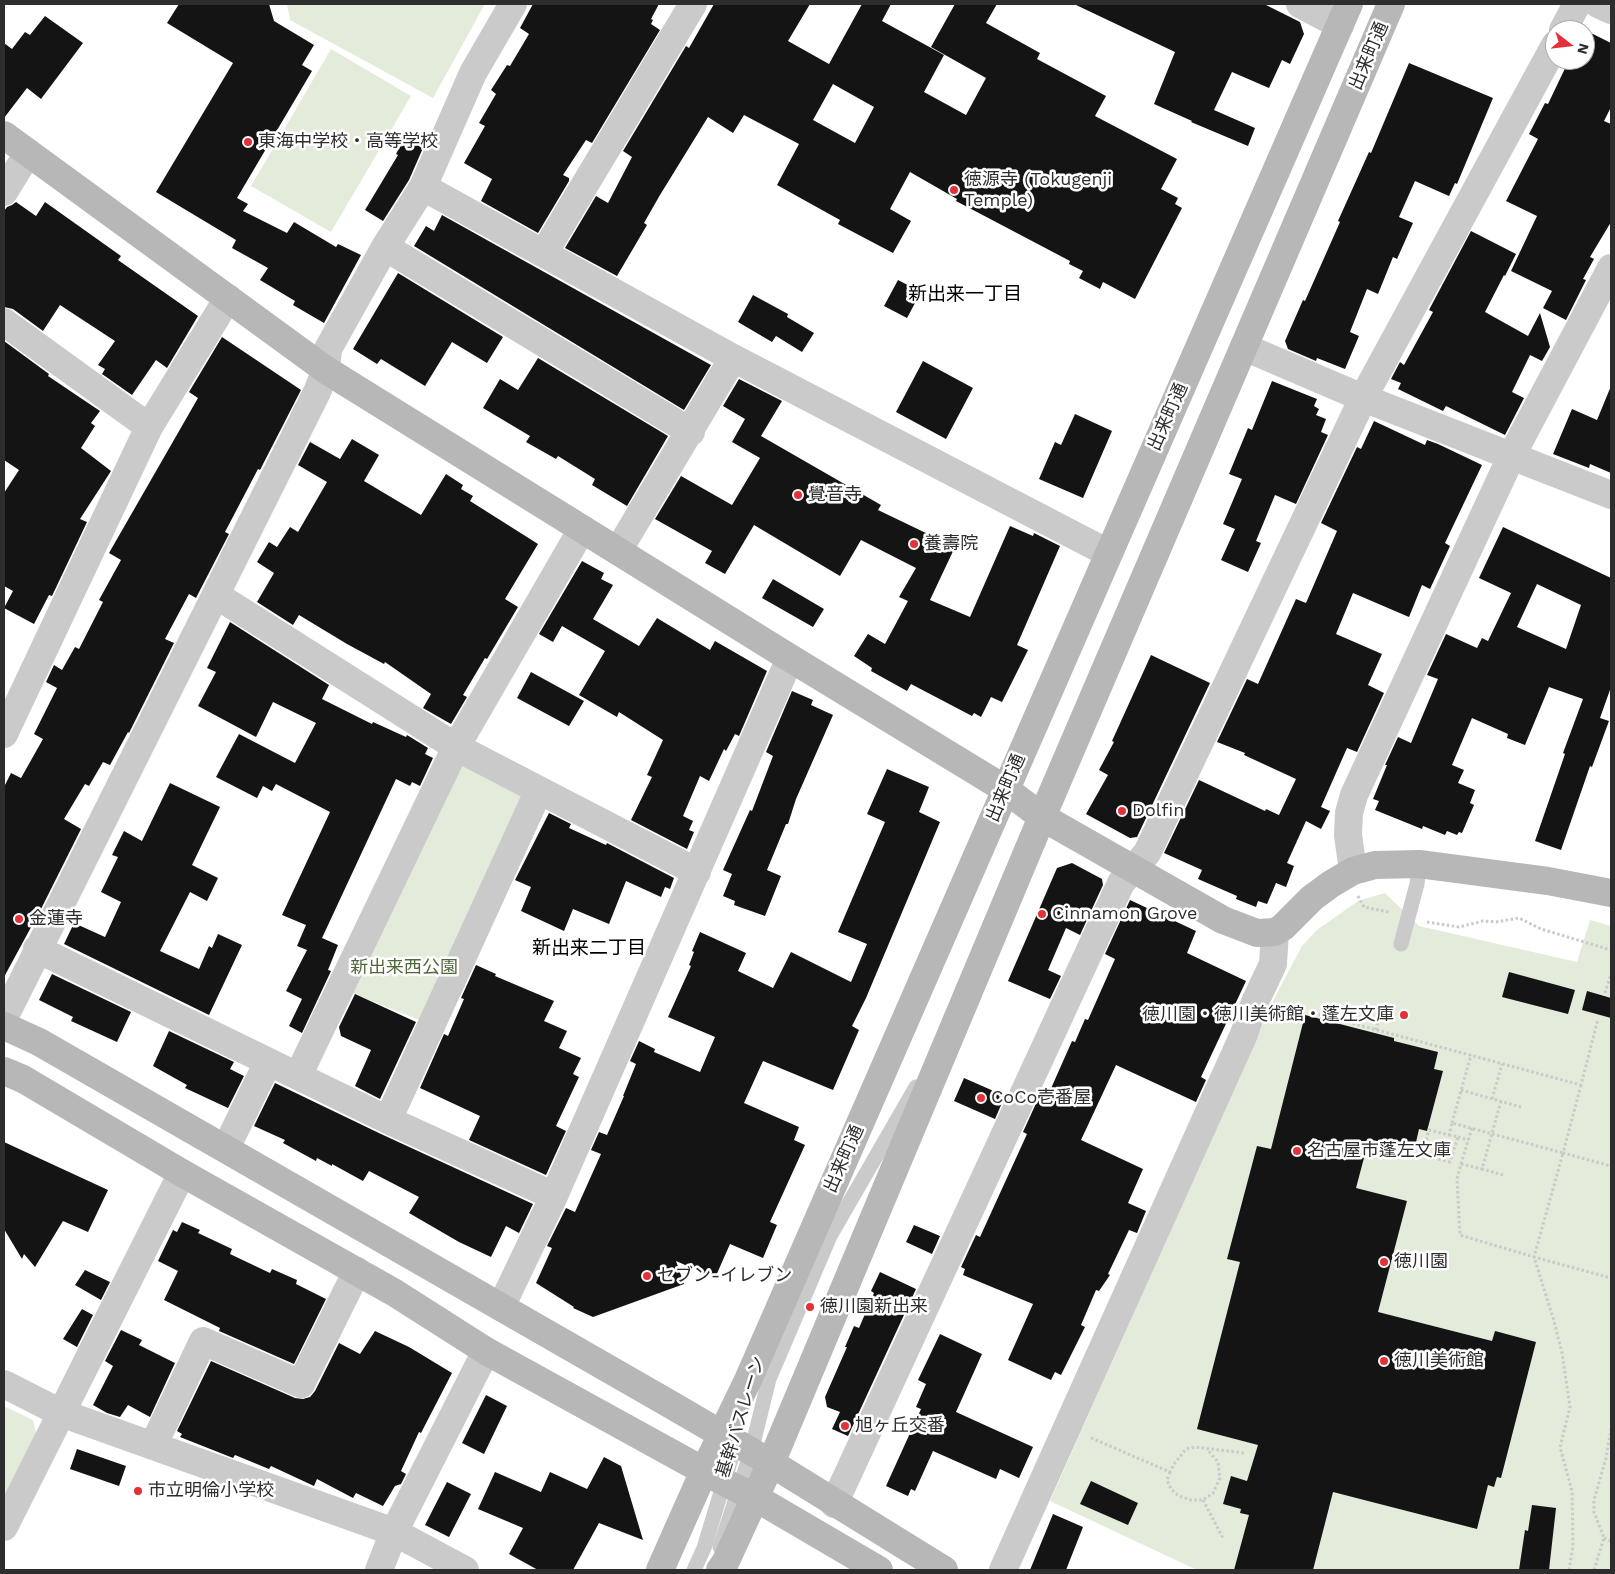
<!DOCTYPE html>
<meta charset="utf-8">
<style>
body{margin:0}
#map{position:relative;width:1615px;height:1574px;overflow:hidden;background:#fff;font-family:"Work Sans",sans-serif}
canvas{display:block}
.frame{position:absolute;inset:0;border:5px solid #2d2d2d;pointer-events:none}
.north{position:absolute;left:1545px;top:20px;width:50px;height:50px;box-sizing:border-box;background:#fff;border:1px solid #ababab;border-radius:50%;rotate:106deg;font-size:14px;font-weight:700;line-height:20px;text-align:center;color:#2d2d2d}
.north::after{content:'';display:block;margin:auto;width:18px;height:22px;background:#e3313a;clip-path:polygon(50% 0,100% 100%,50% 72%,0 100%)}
</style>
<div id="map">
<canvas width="1615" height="1574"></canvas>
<div class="frame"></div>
<div class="north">N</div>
</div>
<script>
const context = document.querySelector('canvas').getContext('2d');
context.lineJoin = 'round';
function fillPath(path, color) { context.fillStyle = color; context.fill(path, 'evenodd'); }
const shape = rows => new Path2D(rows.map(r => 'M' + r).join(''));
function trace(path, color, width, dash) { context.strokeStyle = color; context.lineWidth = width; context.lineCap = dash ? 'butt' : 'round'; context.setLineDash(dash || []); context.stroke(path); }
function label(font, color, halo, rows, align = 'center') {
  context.font = font + ' "Work Sans","Noto Sans JP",sans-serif'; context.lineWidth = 5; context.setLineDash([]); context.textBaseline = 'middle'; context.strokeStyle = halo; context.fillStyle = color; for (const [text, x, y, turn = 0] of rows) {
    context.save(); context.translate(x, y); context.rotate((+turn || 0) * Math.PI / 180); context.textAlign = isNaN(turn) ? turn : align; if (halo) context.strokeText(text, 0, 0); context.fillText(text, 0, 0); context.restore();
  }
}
fillPath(shape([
 [287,4,485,4,433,98,290,20],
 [331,49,411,96,331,232,251,186],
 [465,765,520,793,524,805,425,1022,346,991,453,767],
 [1385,893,1419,926,1577,962,1590,920,1611,926,1611,1570,1197,1570,1050,1501,1274,999,1302,946,1317,930,1358,901],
 [4,1406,33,1420,36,1433,4,1499]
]), '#e3ebdb');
fillPath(shape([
 [179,4,269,4,274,21,314,45,302,65,312,71,237,198,248,204,243,211,287,233,294,222,336,247,338,244,361,255,324,323,293,305,295,301,260,280,268,268,232,248,236,240,156,192,233,63,167,23],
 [533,4,659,4,651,19,653,20,651,24,660,30,592,143,586,140,563,175,569,178,569,181,538,233,481,201,492,179,464,163,485,126,479,123,496,94,491,90,507,65,510,66,529,34,520,28],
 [714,4,810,4,788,41,829,64,862,4,891,4,882,21,944,55,924,92,966,115,986,78,931,47,955,4,997,4,986,23,1040,53,1037,59,1106,96,1095,116,1177,159,1161,189,1178,198,1175,204,1182,208,1135,299,1103,282,1100,289,1079,278,1083,271,1069,264,1070,261,956,201,957,199,910,172,890,209,911,221,893,253,838,224,840,220,777,185,799,144,744,115,733,133,708,117,660,195,644,223,647,225,617,276,565,248,596,196,608,203,632,157,623,151,686,46,689,48],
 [833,84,874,107,855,143,813,120],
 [1074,4,1264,4,1300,22,1304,34,1290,64,1282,60,1269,88,1232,72,1214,110,1255,128,1248,146,1191,122,1192,121,1154,104,1175,52],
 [45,16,83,43,41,99,27,88,4,118,4,43,12,49,25,32,30,35],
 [1585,30,1611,43,1611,107,1604,121,1611,124,1611,222,1590,257,1594,259,1583,279,1586,280,1566,320,1543,308,1552,291,1511,271,1537,216,1506,201,1538,139,1529,134,1545,103,1548,104,1569,60,1585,60],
 [1409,63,1493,98,1457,184,1455,183,1449,196,1415,181,1399,217,1413,223,1397,259,1393,257,1378,294,1367,289,1350,332,1359,336,1345,369,1317,358,1316,361,1288,349,1285,341,1303,300,1305,301,1340,222,1338,221,1369,152,1371,153],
 [405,137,423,148,409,180,383,221,365,210,398,155,396,154],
 [16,202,36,216,45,202,121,256,118,260,198,316,167,368,156,360,132,395,102,374,105,369,98,365,115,341,60,305,43,331,13,309,4,307,4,211,7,207,12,205],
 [442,215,711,365,684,410,414,246,426,226,434,231],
 [1471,231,1516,254,1505,276,1504,275,1485,312,1528,336,1540,313,1550,347,1542,361,1530,355,1512,392,1524,398,1505,435,1446,406,1443,411,1398,389,1401,383,1391,379,1400,362,1404,365,1433,312,1429,310,1430,308],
 [398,273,503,337,487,363,452,342,425,386,381,359,377,364,353,349],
 [898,280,921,292,907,318,884,306],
 [753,295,788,314,787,317,814,333,802,352,776,336,772,342,738,322],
 [222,337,301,390,260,470,258,469,225,532,229,534,196,598,189,594,165,639,174,643,129,733,128,732,110,765,103,762,89,786,85,784,64,819,81,829,42,907,4,977,4,787,11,773,21,778,43,739,34,734,57,688,46,682,54,665,62,670,75,647,79,649,103,602,99,600,121,560,109,553,198,398,189,392],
 [4,341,49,374,48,376,100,411,91,423,95,426,81,448,111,471,80,519,87,522,52,596,49,595,34,624,4,608,13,591,4,586,4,493,19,470,4,460],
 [538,358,668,436,627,506,592,485,595,479,558,456,556,459,526,442,530,436,483,408,500,379,518,390],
 [923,361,973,388,946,439,896,412],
 [739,379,782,401,761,436,881,505,878,510,955,547,930,600,970,617,1010,526,1033,536,1034,533,1060,546,1017,645,1028,650,1002,702,991,697,981,717,974,713,972,716,911,684,907,691,871,671,872,668,854,656,868,634,885,644,908,601,899,597,916,568,861,540,840,576,754,525,725,574,705,563,712,551,655,519,681,476,732,505,760,458,732,442,745,419,723,406],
 [1272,381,1317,399,1314,406,1319,409,1316,415,1326,419,1321,432,1328,435,1296,504,1275,495,1256,541,1261,543,1248,572,1221,560,1235,529,1223,524,1242,479,1229,474,1248,428,1252,430],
 [1611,386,1611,473,1590,464,1589,468,1553,454,1572,409,1597,420],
 [1075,414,1112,431,1083,498,1039,479,1055,442,1061,445],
 [1374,421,1425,445,1427,440,1438,444,1482,465,1445,543,1450,546,1430,589,1422,585,1409,617,1353,593,1336,634,1382,654,1368,685,1384,693,1357,752,1347,748,1321,807,1330,811,1321,829,1306,821,1287,863,1294,866,1286,887,1276,883,1267,904,1258,901,1256,907,1236,899,1237,896,1198,879,1202,870,1164,853,1199,780,1265,811,1266,809,1279,815,1296,779,1244,755,1245,753,1217,742,1247,679,1258,684,1296,599,1306,603,1337,531,1321,523,1357,447,1361,449],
 [352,439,379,455,364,481,421,515,446,474,463,485,461,489,473,496,470,501,538,544,505,599,518,607,487,659,485,658,463,695,467,697,451,724,423,708,431,694,385,662,384,664,347,644,299,615,293,625,257,602,274,573,257,562,269,542,277,547,290,527,298,532,327,482,298,465,310,442,340,459],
 [1503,527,1611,578,1611,687,1600,718,1609,721,1592,767,1590,766,1561,850,1535,841,1565,754,1563,753,1583,699,1549,687,1525,745,1507,738,1508,734,1472,718,1452,765,1464,770,1458,783,1475,790,1470,803,1474,805,1462,833,1459,832,1457,835,1447,831,1445,835,1423,826,1422,829,1375,810,1379,801,1373,799,1387,765,1385,765,1398,737,1411,743,1438,679,1427,675,1446,634,1477,648,1482,638,1488,641,1511,593,1479,578],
 [1537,584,1581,605,1566,649,1517,627],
 [582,561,604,573,601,579,613,585,593,619,639,646,657,618,710,650,715,641,767,671,739,736,735,734,726,751,724,749,709,781,700,776,683,816,693,821,689,830,694,832,687,849,631,820,652,777,647,775,663,740,619,712,617,717,579,695,605,651,562,626,553,642,539,634],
 [773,579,824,609,813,627,762,598],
 [230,622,329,685,322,699,372,724,373,722,406,737,407,735,428,748,425,754,433,758,420,786,412,782,410,786,396,779,322,938,338,945,328,970,331,971,302,1033,289,1026,302,999,286,991,307,950,297,946,306,925,282,915,330,812,276,784,272,791,263,786,257,798,216,777,239,734,295,763,316,723,273,702,256,737,198,706,216,672,207,668],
 [1151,655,1210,683,1137,837,1130,838,1086,814,1108,775,1099,770,1114,742,1112,741],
 [531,672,584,701,569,726,517,698],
 [792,691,813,700,811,705,833,715,796,799,788,824,786,824,767,870,781,876,765,916,734,905,735,901,723,896,732,874,723,870,750,810,752,811,773,756,766,752],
 [887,769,929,787,919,812,940,822,866,998,852,1026,859,1030,833,1090,763,1061,744,1103,799,1127,794,1140,805,1145,770,1222,777,1225,763,1258,730,1244,715,1278,676,1261,684,1284,593,1317,573,1308,574,1307,536,1283,552,1248,547,1246,566,1208,575,1212,601,1154,591,1150,599,1132,607,1135,624,1096,623,1096,636,1064,630,1061,639,1041,655,1049,654,1052,700,1072,715,1037,668,1017,691,966,689,965,694,952,692,951,700,932,746,953,738,971,773,988,791,952,851,982,867,944,838,932,885,822,867,814],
 [170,783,220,807,192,865,218,878,207,901,190,892,160,951,199,969,209,946,212,948,218,934,242,945,209,1015,64,944,74,923,105,937,121,902,101,892,118,857,112,855,124,831,142,841],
 [549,813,571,824,569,828,606,845,607,843,674,878,670,889,665,887,661,897,626,881,609,924,573,909,564,931,521,911,531,887,515,880],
 [1072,863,1102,879,1103,885,1080,935,1066,928,1048,970,1061,976,1050,999,1008,981,1057,868],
 [1130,900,1196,931,1187,953,1246,981,1201,1077,1206,1080,1196,1102,1116,1065,1081,1140,1143,1169,1128,1203,1146,1211,1137,1233,1129,1230,1108,1274,1110,1275,1099,1291,1096,1290,1081,1325,1085,1327,1061,1375,1055,1372,1051,1380,1008,1360,1033,1304,963,1275,965,1269,961,1267,976,1235,980,1237,1027,1134,1023,1132,1038,1099,1045,1102,1072,1041,1075,1042,1085,1019,1088,1020,1115,959,1105,954],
 [476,965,496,974,495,976,554,1001,544,1021,567,1031,559,1048,581,1058,573,1074,579,1077,556,1126,566,1131,546,1175,469,1140,480,1116,420,1088,444,1034,448,1036,464,999,461,998],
 [1509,972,1575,990,1568,1014,1502,997],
 [52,974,131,1012,117,1042,71,1021,73,1017,39,1000],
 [1587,991,1611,998,1611,1018,1582,1010],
 [355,994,416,1022,380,1099,355,1086,371,1050,341,1036,339,1027],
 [1305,1015,1394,1038,1394,1041,1438,1052,1434,1069,1443,1071,1427,1131,1419,1129,1414,1151,1369,1139,1356,1188,1407,1201,1378,1312,1492,1341,1495,1331,1536,1342,1501,1478,1497,1477,1494,1487,1488,1485,1477,1529,1333,1492,1313,1570,1234,1570,1249,1515,1240,1513,1241,1509,1223,1504,1231,1476,1247,1481,1258,1445,1197,1429,1240,1262,1227,1259,1257,1146,1271,1149],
 [169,1031,234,1062,230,1069,244,1076,228,1108,185,1088,187,1085,153,1066],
 [964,1078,1005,1096,995,1119,954,1101],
 [275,1083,381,1134,533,1204,519,1233,506,1226,491,1257,459,1242,409,1213,419,1197,369,1171,363,1181,332,1164,332,1166,317,1158,316,1161,283,1143,285,1140,254,1126],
 [4,1142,108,1190,88,1232,63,1221,35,1267,24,1254,22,1259,4,1229],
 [182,1222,200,1230,198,1233,232,1249,230,1254,270,1273,272,1269,297,1280,296,1284,326,1299,294,1364,219,1331,220,1328,164,1300,178,1271,158,1261,173,1230,177,1232],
 [914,1225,940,1236,932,1254,906,1242],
 [85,1270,110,1282,101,1300,75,1285],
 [880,1272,916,1289,848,1436,832,1429,840,1412,827,1407,825,1397,847,1347,845,1347,854,1326,859,1328,874,1293,871,1291],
 [82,1309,93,1315,77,1347,63,1339],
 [121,1330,142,1340,139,1345,175,1363,150,1417,128,1405,120,1417,107,1413,93,1405,113,1366,105,1361],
 [375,1331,409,1347,452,1373,421,1433,419,1432,401,1471,406,1474,401,1484,395,1486,383,1506,356,1493,353,1498,317,1479,314,1486,271,1466,269,1469,235,1455,233,1458,180,1437,182,1434,177,1431,211,1361,295,1398,303,1399,310,1397,315,1391,339,1343,360,1354],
 [940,1334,982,1354,956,1412,1033,1447,1019,1478,1000,1469,996,1479,933,1451,915,1491,911,1489,908,1496,886,1486,921,1409,916,1407,926,1384,918,1380],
 [486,1395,507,1406,484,1454,462,1443],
 [77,1449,126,1466,119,1486,70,1469],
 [604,1457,621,1466,643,1540,599,1523,573,1570,538,1570,509,1554,523,1528,478,1509,495,1472,541,1492,550,1472,587,1489],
 [1091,1481,1138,1503,1128,1525,1080,1504],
 [447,1482,471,1494,449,1537,425,1525],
 [1532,1505,1556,1508,1549,1570,1519,1570,1525,1530,1528,1531],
 [1053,1514,1083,1527,1066,1570,1030,1570]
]), '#141414');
trace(shape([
 [1358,896,1364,907,1389,912],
 [1427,922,1459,927,1483,921,1496,922,1519,918,1541,929,1611,950],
 [1605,993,1611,974],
 [1314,1013,1581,1085,1598,1019],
 [1376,1030,1380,1014],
 [1581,1085,1563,1153,1611,1166],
 [1461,1090,1521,1107],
 [1492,1099,1502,1064],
 [1501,1101,1482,1169,1503,1175],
 [1452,1123,1471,1055],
 [1449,1135,1458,1137,1450,1162,1422,1155,1429,1130,1449,1135,1452,1123,1563,1153,1534,1257,1460,1235,1457,1179,1461,1164,1482,1169],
 [1458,1137,1468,1140],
 [1461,1164,1472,1128],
 [1091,1438,1170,1472,1174,1464,1186,1449,1195,1447,1244,1453],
 [1170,1472,1167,1480,1171,1489,1179,1496,1191,1500,1203,1500,1213,1493,1220,1478,1218,1462,1207,1449],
 [1203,1500,1223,1538],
 [1604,1538,1611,1541],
 [1569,1570,1573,1546,1572,1491,1560,1447,1570,1407,1562,1353,1554,1321,1534,1257,1611,1278],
 [1594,1570,1604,1538,1594,1512,1594,1500,1606,1458,1611,1429]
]), '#cacaca', 3, [2.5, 2.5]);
trace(shape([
 [1401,944,1417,884,1419,864],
 [720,1547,751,1452,769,1379,830,1236,916,1087],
 [694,1570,704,1548,738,1436]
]), '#cacaca', 15);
trace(shape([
 [1300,4,1340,25],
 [1598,4,1611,10],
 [1563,30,1577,4],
 [423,187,733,358,1108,553],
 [4,192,28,153],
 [385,247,691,432],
 [544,253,693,4],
 [4,322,149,427],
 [1244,347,1363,398,1611,495],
 [618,551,733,358],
 [216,595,456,747,697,872],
 [4,734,149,427,228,298],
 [1353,871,1348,835,1349,813,1354,795,1511,457,1611,268],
 [37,949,388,1120,554,1196],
 [4,1018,317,392,326,370,328,349,385,247,423,187,473,73,513,4],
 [298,1076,456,747,582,529],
 [388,1120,539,790],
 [226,1148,268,1062],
 [501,1307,554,1196,790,658],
 [4,1384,61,1413,394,1532,465,1570],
 [153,1446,203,1341,301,1384,357,1271],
 [834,1504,1121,883,1147,853,1363,398,1555,45],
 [4,1527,182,1173],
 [379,1570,394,1532,486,1351],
 [1003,1570,1244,1034,1255,1002,1273,964,1275,932]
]), '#cacaca', 28);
trace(shape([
 [4,135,326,370,790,658,1005,789,1042,817,1223,920,1257,933,1275,932,1283,927,1312,898,1331,884,1353,871,1375,865,1419,864,1548,881,1611,893],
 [4,1026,39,1042,668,1403,771,1463,944,1570],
 [4,1071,23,1079,182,1173,395,1293,486,1351,724,1482,756,1498,879,1570],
 [660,1570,704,1471,748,1380,1349,4],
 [720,1570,725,1563,771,1463,1042,817,1391,4]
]), '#b7b7b7', 28);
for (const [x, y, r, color] of [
 [248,142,5,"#e3313a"],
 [954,190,5,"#e3313a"],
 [798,495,5,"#e3313a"],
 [914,544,5,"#e3313a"],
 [1122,811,5,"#e3313a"],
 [1042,914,5,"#e3313a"],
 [19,919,5,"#e3313a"],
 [1404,1015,5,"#e3313a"],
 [981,1098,5,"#e3313a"],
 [1297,1151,5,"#e3313a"],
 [1384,1262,5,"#e3313a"],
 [647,1276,5,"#e3313a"],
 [810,1307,5,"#e3313a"],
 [1384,1361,5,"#e3313a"],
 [845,1426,5,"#e3313a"],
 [138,1491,5,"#e3313a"]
]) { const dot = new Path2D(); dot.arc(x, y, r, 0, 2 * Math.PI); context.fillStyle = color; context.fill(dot); trace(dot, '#fff', 2); }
label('18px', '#2d2d2d', '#fff', [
 ["出来町通",1369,56,-67],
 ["出来町通",1168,417,-66],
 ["出来町通",1006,788,-67],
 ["出来町通",844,1159,-66],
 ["基幹バスレーン",741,1417,-73]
]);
label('18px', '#2d2d2d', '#fff', [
 ["東海中学校・高等学校",258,142],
 ["徳源寺 (Tokugenji",964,180],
 ["Temple)",964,201],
 ["覺音寺",808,495],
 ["養壽院",924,544],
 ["Dolfin",1132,811],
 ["Cinnamon Grove",1052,914],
 ["金蓮寺",29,919],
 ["徳川園・徳川美術館・蓬左文庫",1394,1015,"right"],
 ["CoCo壱番屋",991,1098],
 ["名古屋市蓬左文庫",1307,1151],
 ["徳川園",1394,1262],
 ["セブン-イレブン",657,1276],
 ["徳川園新出来",820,1307],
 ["徳川美術館",1394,1361],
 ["旭ヶ丘交番",855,1426],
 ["市立明倫小学校",148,1491]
], 'left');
label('18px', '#4f683b', '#fff', [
 ["新出来西公園",404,968]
]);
label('19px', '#000', '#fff', [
 ["新出来一丁目",965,294],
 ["新出来二丁目",589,948]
]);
</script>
